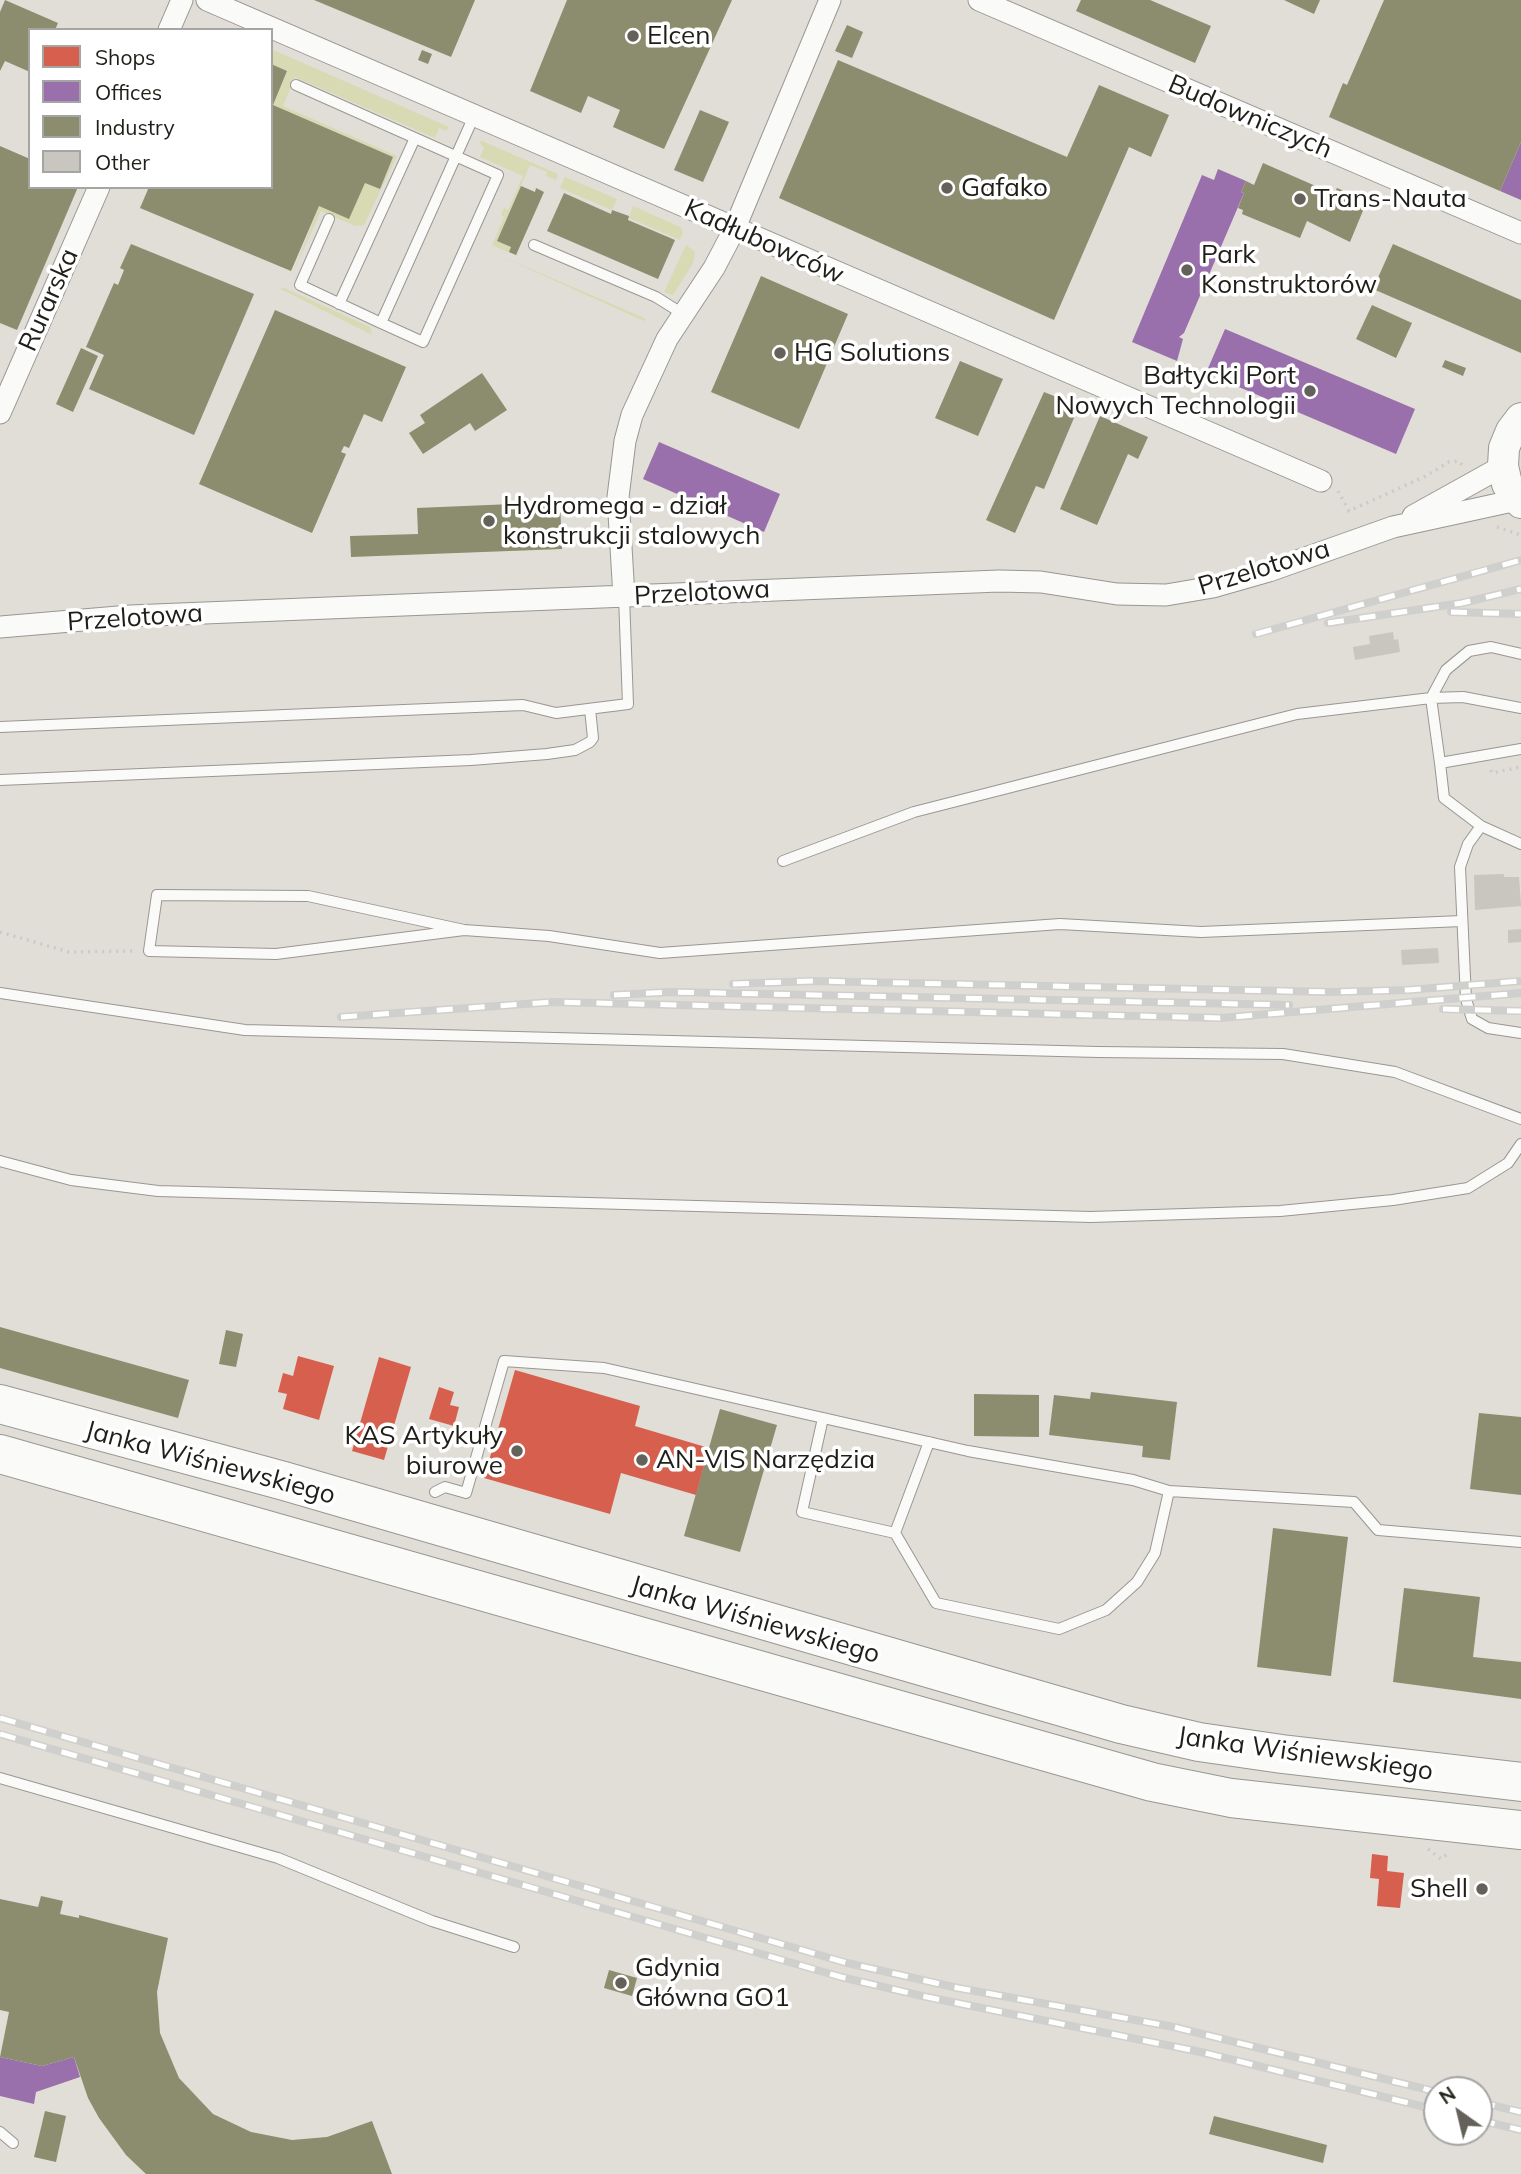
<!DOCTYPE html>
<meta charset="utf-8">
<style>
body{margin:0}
#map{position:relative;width:1521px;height:2174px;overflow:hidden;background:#e0ded6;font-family:Mulish,sans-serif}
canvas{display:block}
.legend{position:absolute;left:28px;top:28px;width:245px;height:161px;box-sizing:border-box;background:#fff;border:2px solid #a5a5a3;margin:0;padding:9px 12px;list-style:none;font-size:21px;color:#1f1e18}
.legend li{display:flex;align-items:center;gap:14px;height:35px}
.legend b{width:35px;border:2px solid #a5a5a3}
.north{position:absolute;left:1423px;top:2076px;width:70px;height:70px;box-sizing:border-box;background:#fff;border:2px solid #a5a5a3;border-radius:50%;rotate:326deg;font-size:19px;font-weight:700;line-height:28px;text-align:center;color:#1f1e18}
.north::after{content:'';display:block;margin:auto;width:24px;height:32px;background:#63615a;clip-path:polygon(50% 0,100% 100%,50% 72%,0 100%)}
</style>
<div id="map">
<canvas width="1521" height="2174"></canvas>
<ul class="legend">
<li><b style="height:19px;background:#d6604d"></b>Shops</li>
<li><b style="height:19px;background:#9970ab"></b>Offices</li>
<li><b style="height:19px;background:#8c8c6e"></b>Industry</li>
<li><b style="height:19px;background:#c9c5bf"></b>Other</li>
</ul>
<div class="north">N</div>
</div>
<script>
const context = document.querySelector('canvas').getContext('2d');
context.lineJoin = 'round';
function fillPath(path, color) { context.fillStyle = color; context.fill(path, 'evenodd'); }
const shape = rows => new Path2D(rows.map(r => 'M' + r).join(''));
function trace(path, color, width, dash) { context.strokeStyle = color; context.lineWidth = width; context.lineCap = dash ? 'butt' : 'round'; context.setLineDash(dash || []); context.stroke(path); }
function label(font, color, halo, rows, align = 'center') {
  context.font = font + ' Mulish,sans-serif'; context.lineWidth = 7; context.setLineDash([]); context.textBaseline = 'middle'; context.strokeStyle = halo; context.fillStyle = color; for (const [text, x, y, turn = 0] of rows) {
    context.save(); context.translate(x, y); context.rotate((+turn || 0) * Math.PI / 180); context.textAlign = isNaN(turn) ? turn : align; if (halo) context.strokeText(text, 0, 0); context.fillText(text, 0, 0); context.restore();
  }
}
fillPath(shape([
 [271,49,449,127,446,131,439,128,435,138,295,77,283,106,397,156,364,225,355,226,321,211,293,273,319,206,349,218,365,183,380,189,393,157,273,105,287,72,271,64],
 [482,141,558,174,556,180,546,176,547,172,530,165,497,241,511,247,509,252,515,255,519,251,517,256,492,245,504,217,501,215,504,208,508,210,523,176,480,157,484,148,479,142],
 [565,177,617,199,612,210,560,188],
 [633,206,680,227,683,232,680,240,629,218],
 [686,245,695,252,693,263,673,295,669,294,664,292],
 [489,251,612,304,646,319,644,321],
 [282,287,370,327,372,335,281,289]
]), '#d7dab3');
fillPath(shape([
 [298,1356,334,1366,319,1420,283,1409,287,1394,278,1392,283,1373,293,1376],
 [379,1357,411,1367,384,1460,352,1451],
 [515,1370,640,1406,635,1426,709,1448,696,1495,621,1473,610,1514,484,1478],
 [439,1387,454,1392,450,1405,459,1407,454,1426,429,1419],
 [1372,1854,1388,1856,1387,1871,1404,1873,1400,1908,1377,1906,1379,1879,1370,1878]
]), '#d6604d');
fillPath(shape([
 [1521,142,1521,200,1500,191],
 [1218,169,1246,181,1241,192,1244,193,1184,333,1179,337,1183,339,1177,361,1132,342,1202,175,1214,180],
 [1225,329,1415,409,1396,454,1206,373],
 [659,442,780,494,764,532,643,479],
 [0,2057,42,2066,74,2057,80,2077,36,2092,34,2104,0,2096]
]), '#9970ab');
fillPath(shape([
 [5,0,58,23,55,30,30,30,30,72,5,61,0,71,0,12],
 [314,0,475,0,451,57],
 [567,0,732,0,664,149,613,127,620,110,588,96,581,113,530,91],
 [1081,0,1150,0,1211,26,1195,63,1076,11],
 [1284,0,1320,0,1314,14],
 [1384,0,1521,0,1521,142,1500,191,1329,117,1343,83,1347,85],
 [847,25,863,32,852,58,835,51],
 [422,50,432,54,428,64,418,60],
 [838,60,1067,157,1099,85,1169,115,1151,157,1129,147,1054,320,779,198],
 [271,64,287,71,273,105,393,157,380,189,365,183,349,219,319,206,291,271,140,208,149,187,271,187],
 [700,110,729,122,703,182,674,170],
 [0,146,30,159,30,187,78,187,17,330,0,323],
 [1263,163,1334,194,1337,188,1367,201,1350,242,1307,221,1300,238,1242,214,1243,210,1238,208,1244,193,1241,192,1246,181,1254,185],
 [521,186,535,192,536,188,544,192,516,255,509,252,511,247,497,241],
 [564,193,611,214,612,210,629,216,628,220,675,240,658,279,547,231],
 [131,244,254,294,194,435,89,389,104,355,86,347,114,283,118,285,124,270,120,268],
 [1393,244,1521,300,1521,353,1373,289],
 [761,276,848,314,799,429,711,392],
 [1372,305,1412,323,1396,358,1356,339],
 [275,310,406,367,382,422,364,414,349,448,344,446,341,452,346,454,312,533,199,484],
 [81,348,98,356,73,412,56,404],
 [1445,360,1466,368,1463,376,1442,367],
 [960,361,1003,379,978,436,935,418],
 [482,373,507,410,475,431,470,423,423,454,409,433,425,423,420,415],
 [1044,392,1079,406,1044,489,1036,486,1015,533,986,520],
 [1100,416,1148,437,1138,459,1128,454,1097,525,1060,509],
 [560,502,562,549,351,557,350,536,418,534,417,508],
 [0,1327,189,1380,178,1418,0,1368],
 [226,1330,243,1334,236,1367,219,1364],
 [1091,1392,1177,1402,1170,1460,1142,1457,1143,1446,1049,1435,1054,1395,1090,1399],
 [974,1394,1039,1395,1039,1437,974,1436],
 [720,1409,777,1425,740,1552,684,1536],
 [1479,1413,1521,1417,1521,1495,1470,1489],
 [1273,1528,1348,1537,1331,1676,1257,1667],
 [1404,1588,1480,1597,1473,1657,1521,1662,1521,1699,1393,1682],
 [41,1896,63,1901,60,1914,79,1918,79,1915,168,1938,157,1992,160,2033,179,2078,213,2114,251,2132,292,2140,327,2137,372,2121,392,2174,146,2174,126,2155,99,2118,88,2098,74,2057,42,2066,0,2057,9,2012,0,2010,0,1899,38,1907],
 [609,1970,637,1978,632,1996,604,1988],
 [45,2111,66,2116,56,2162,34,2157],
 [1214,2116,1327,2145,1323,2163,1209,2134]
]), '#8c8c6e');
fillPath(shape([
 [1393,632,1394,640,1398,639,1400,652,1355,660,1353,647,1370,644,1369,636],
 [1504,874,1504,877,1519,877,1521,906,1475,910,1474,875],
 [1521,929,1521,942,1508,943,1508,930],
 [1438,948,1439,963,1402,965,1401,950]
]), '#c9c5bf');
const lane = shape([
 [296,85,498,175,423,342,381,323],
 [329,219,300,285,381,323,474,116],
 [534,245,656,297,683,314],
 [339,304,415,138],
 [1521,654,1491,647,1469,651,1446,670,1431,698,1440,763,1521,749],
 [0,727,523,705,556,713,628,704,624,597],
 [1440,763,1444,798,1481,826],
 [0,780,471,760,547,754,575,750,590,742,593,738,590,709],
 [1521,844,1481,826,1468,844,1460,867,1466,999,1472,1019,1488,1028,1521,1033],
 [783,861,914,812,1297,714,1431,698,1463,697,1521,708],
 [464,930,308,896,157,895,149,951,276,954,464,930,549,936,660,953,1060,924,1201,932,1462,921],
 [0,993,245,1030,1098,1052,1283,1054,1395,1072,1521,1119],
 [0,1161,71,1180,158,1191,1091,1217,1280,1211,1393,1200,1468,1188,1508,1163,1521,1144],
 [823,1418,802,1512,895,1533,936,1603,1059,1629,1106,1610,1137,1582,1155,1553,1169,1491],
 [435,1492,445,1487,466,1493,504,1361,604,1368,968,1451,1133,1480,1169,1491,1354,1502,1378,1530,1521,1542],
 [895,1533,929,1442],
 [0,1778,278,1858,432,1921,514,1947],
 [0,2132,13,2143]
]);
const street = shape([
 [207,0,1321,481],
 [979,0,1521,233],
 [169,30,182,0],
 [0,413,99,187],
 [1413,516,1503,466],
 [624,597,618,497,625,441,632,415,667,339,714,268,734,230,830,0],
 [0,627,130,616,999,581,1041,582,1117,594,1166,595,1213,587,1269,571,1393,527,1517,500]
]);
const secondary = shape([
 [1521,418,1511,431,1504,448,1503,466,1507,484,1521,503]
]);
const highway = shape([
 [0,1404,284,1481,1121,1724,1199,1742,1282,1754,1521,1782],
 [0,1454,1152,1782,1231,1798,1521,1830]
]);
trace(lane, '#989791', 12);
trace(street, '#989791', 23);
trace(secondary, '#989791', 32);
trace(highway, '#989791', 40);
trace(shape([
 [1338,491,1349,511,1426,476,1449,462,1459,461,1464,467],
 [1497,527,1521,535],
 [1491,770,1492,773,1521,767],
 [0,932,69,952,136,951],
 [1428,1849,1441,1859,1450,1852]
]), '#cbcac8', 3.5, [2, 5]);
trace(lane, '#fafaf9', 10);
trace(street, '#fafaf9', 21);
trace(secondary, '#fafaf9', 30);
trace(highway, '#fafaf9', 38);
const rail = shape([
 [1451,612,1521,614],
 [1328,623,1462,603,1521,589],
 [1256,634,1521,560],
 [733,984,812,981,1331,992,1408,990,1521,981],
 [614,995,671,992,1289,1005],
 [1443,1009,1521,1011],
 [341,1017,553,1002,1220,1018,1521,993],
 [0,1718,847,1963,958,1988,1174,2027,1437,2092],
 [0,1734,841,1977,922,1996,1201,2052,1437,2110],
 [1479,2102,1521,2112],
 [1479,2120,1521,2130]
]);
trace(rail, '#cfcfcd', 8);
trace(rail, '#fff', 5, [16]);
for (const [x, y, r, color] of [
 [633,36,7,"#63615a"],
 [947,188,7,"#63615a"],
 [1300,199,7,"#63615a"],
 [1187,270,7,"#63615a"],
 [780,353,7,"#63615a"],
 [1310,391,7,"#63615a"],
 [489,521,7,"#63615a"],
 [517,1451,7,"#63615a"],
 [642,1460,7,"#63615a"],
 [1482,1889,7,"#63615a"],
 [621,1983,7,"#63615a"]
]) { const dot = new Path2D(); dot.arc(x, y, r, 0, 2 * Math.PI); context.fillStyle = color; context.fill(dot); trace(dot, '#fff', 2.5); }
label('26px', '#1f1e18', '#fff', [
 ["Elcen",647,36],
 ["Gafako",961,188],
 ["Trans-Nauta",1314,199],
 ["Park",1201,255],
 ["Konstruktorów",1201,285],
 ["HG Solutions",794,353],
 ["Bałtycki Port",1296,376,"right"],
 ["Nowych Technologii",1296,406,"right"],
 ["Hydromega - dział",503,506],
 ["konstrukcji stalowych",503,536],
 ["KAS Artykuły",503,1436,"right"],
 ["biurowe",503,1466,"right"],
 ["AN-VIS Narzędzia",656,1460],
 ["Shell",1468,1889,"right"],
 ["Gdynia",635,1968],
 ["Główna GO1",635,1998]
], 'left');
label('26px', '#1f1e18', '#fff', [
 ["Budowniczych",1250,117,23],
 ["Kadłubowców",764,242,24],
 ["Rurarska",49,300,-66],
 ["Przelotowa",1264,568,-17],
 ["Przelotowa",702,593,-3],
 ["Przelotowa",135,618,-4],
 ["Janka Wiśniewskiego",210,1463,15],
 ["Janka Wiśniewskiego",755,1620,16],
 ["Janka Wiśniewskiego",1305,1754,8]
]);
</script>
